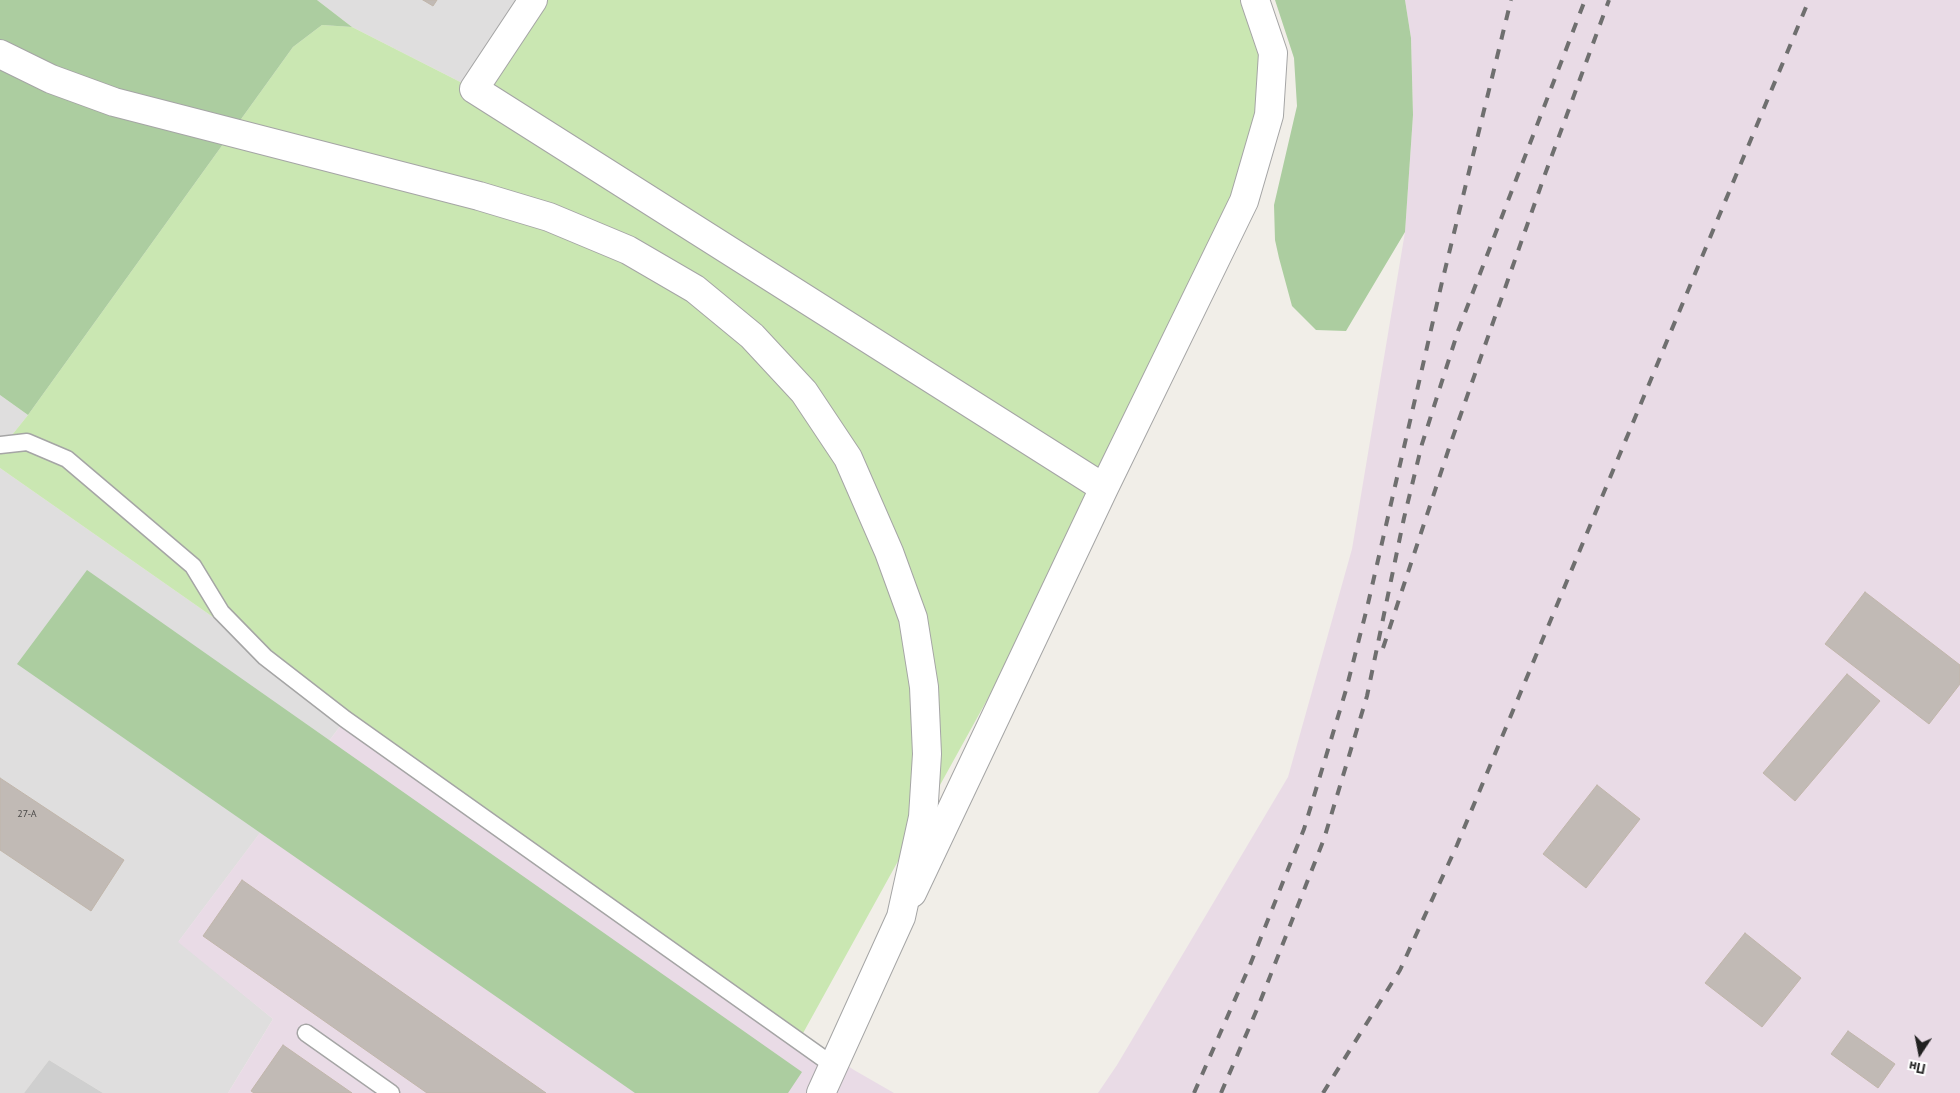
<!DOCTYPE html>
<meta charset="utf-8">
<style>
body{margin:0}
#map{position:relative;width:1960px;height:1093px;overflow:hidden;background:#f1eee8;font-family:"PT Sans",sans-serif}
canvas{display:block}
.north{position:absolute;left:1895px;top:1028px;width:50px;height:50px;-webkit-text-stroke:4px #fff;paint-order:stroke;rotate:191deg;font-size:14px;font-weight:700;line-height:20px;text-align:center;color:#212121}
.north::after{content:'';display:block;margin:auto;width:18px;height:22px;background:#212121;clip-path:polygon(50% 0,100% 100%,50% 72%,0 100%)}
</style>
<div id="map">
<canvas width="1960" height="1093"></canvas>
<div class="north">Пн</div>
</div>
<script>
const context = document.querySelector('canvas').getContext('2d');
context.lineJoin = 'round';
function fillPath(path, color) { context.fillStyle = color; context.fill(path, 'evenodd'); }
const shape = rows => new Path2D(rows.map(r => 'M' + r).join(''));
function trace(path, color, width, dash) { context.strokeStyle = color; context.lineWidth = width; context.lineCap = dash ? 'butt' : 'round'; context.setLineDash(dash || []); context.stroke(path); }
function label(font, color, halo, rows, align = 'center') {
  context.font = font + ' "PT Sans",sans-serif'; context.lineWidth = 4; context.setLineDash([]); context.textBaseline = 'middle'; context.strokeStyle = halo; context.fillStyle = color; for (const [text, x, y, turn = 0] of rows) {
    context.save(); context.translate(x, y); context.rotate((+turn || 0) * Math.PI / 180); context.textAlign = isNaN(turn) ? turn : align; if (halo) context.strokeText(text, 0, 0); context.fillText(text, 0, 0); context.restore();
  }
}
fillPath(shape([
 [317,0,533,0,474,89,352,27],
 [0,395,28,415,0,450],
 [0,468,350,713,179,941,273,1019,228,1093,103,1093,49,1060,24,1093,0,1093]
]), '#dfdede');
fillPath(shape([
 [1405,0,1960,0,1960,1093,1098,1093,1117,1065,1288,777,1352,549,1405,232,1413,115,1411,38],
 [350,713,802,1035,854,1070,894,1093,228,1093,273,1019,178,942]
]), '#e9dbe6');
fillPath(shape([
 [49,1060,103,1093,24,1093]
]), '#cfcfcf');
fillPath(shape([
 [533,0,1255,0,1269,115,1104,488,802,1035,350,713,0,468,0,450,28,415,293,47,322,25,352,27,474,89]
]), '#cae7b2');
fillPath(shape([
 [0,0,317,0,352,27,322,25,293,47,28,415,0,395],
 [1275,0,1405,0,1411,38,1413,115,1405,232,1346,331,1316,330,1292,306,1279,258,1275,240,1274,205,1297,106,1294,58],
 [87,570,802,1072,788,1093,635,1093,17,664]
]), '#accda0');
const building = shape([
 [423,0,437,0,433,6,423,0],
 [1865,592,1960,665,1960,684,1929,724,1825,644,1865,592],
 [1847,674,1880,701,1795,801,1763,773,1847,674],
 [0,778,124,860,91,911,0,850,0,778],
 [1597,785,1640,819,1586,888,1543,854,1597,785],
 [242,880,546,1093,427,1093,203,936,242,880],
 [1745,933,1801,978,1762,1027,1705,983,1745,933],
 [1848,1031,1895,1064,1878,1088,1831,1054,1848,1031],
 [283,1045,352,1093,254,1093,251,1091,283,1045]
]);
fillPath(building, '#c1bab5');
trace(building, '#c1b6ab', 1);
const service = shape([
 [0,445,27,442,67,459,193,566,221,612,265,657,345,719,834,1066],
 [306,1033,391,1093]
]);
const minor = shape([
 [533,0,474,89,1104,488],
 [912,893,1104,488,1244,201,1269,115,1273,53,1255,0]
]);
const tertiary = shape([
 [0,54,51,79,114,102,479,196,549,217,628,250,695,289,752,336,804,392,848,458,889,552,913,618,924,687,927,754,923,817,901,917,821,1093]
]);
trace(service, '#a5a5a5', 19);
trace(minor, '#a5a5a5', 30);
trace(tertiary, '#a5a5a5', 30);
trace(service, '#fff', 16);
trace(minor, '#fff', 28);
trace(tertiary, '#fff', 28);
trace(shape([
 [1383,648,1449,448,1544,177,1609,0],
 [1194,1093,1250,965,1304,829,1346,690,1367,608,1442,282,1511,0],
 [1221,1093,1258,1007,1324,839,1367,696,1404,518,1422,444,1458,331,1585,0],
 [1323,1093,1400,970,1457,845,1809,0]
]), '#6f6f6f', 4, [10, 10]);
label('10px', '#494746', null, [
 ["27-А",27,814]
]);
</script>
